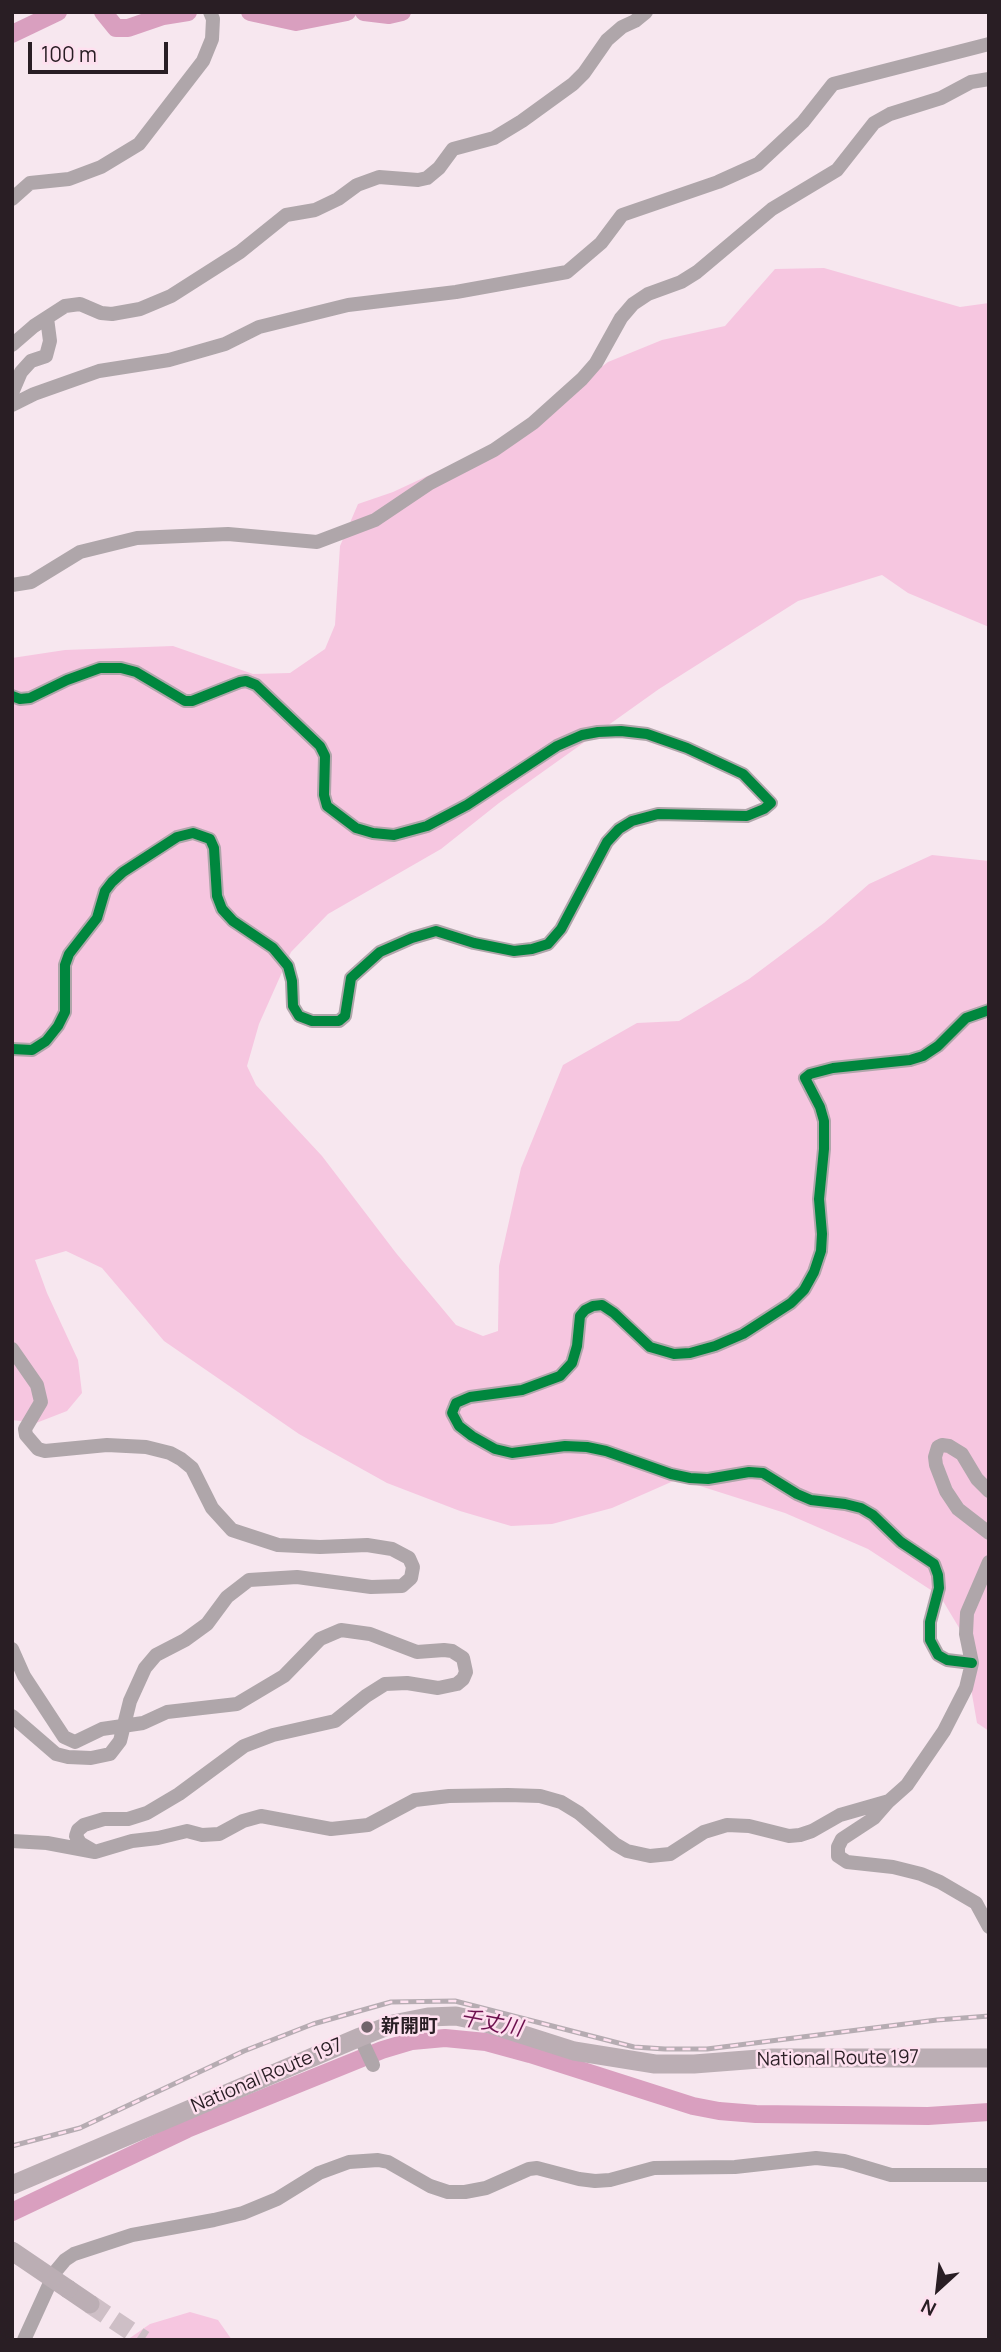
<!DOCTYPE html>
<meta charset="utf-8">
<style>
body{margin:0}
#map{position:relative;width:1001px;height:2352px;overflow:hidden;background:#f7e7ef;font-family:Manrope,sans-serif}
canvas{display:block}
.frame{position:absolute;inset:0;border:14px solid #291e24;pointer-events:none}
.north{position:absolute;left:903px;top:2254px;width:70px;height:70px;-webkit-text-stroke:5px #fee0ef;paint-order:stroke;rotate:207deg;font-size:19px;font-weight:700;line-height:28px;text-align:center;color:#291e24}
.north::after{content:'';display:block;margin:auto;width:24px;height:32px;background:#291e24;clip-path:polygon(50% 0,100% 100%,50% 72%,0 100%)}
.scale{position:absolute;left:28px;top:42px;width:140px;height:32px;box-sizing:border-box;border:4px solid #291e24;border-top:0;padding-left:9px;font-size:21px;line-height:24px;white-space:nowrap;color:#291e24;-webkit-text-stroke:5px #fee0ef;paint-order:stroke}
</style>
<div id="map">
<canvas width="1001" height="2352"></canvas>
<div class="frame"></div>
<div class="north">N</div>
<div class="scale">100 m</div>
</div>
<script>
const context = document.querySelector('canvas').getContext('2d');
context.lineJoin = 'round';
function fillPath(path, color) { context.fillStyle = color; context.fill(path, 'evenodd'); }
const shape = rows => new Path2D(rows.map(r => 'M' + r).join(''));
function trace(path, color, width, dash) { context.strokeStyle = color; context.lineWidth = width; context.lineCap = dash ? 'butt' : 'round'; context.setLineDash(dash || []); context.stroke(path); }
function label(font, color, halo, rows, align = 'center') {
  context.font = font + ' Manrope,"Noto Sans JP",sans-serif'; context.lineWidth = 5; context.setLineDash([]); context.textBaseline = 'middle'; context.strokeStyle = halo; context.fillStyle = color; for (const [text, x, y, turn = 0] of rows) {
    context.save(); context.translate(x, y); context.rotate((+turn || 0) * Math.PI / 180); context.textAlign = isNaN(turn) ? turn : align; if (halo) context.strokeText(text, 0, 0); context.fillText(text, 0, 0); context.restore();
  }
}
fillPath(shape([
 [824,268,960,307,989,303,989,627,908,593,882,575,798,601,659,689,499,803,441,849,328,914,291,952,259,1024,247,1066,256,1085,322,1156,396,1253,456,1325,483,1336,498,1331,499,1266,521,1168,563,1065,637,1023,679,1021,749,979,824,923,869,884,932,855,989,861,989,1731,977,1723,961,1631,940,1596,868,1549,785,1513,678,1479,612,1508,552,1524,511,1526,460,1511,387,1483,299,1434,164,1341,102,1268,66,1251,35,1260,47,1293,78,1360,82,1393,67,1411,36,1423,12,1420,12,658,65,650,173,646,253,674,290,673,325,649,335,625,340,546,358,504,393,492,509,438,608,362,662,340,725,326,775,269],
 [190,2312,218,2320,232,2340,127,2340,150,2324]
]), '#f6c6e0');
trace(shape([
 [103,12,116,28,128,28,163,16,188,12],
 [250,12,296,22,347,12],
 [364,12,389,15,402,12],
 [12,34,58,12],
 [12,2212,187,2129,382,2050,412,2041,445,2038,486,2042,530,2054,693,2106,719,2111,756,2114,928,2116,989,2112]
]), '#d99fbf', 18);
trace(shape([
 [90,2304,144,2340]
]), '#cebfc6', 19, [19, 10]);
trace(shape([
 [12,199,30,183,69,179,101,167,139,144,203,61,212,39,213,19,210,12],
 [12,345,34,326,65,306,80,304,101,313,112,314,140,309,171,296,240,252,286,215,315,210,338,199,357,185,379,177,418,180,427,178,439,168,453,149,494,138,522,121,573,84,584,73,607,40,622,27,635,21,646,12],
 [12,393,21,372,31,361,46,356,50,341,47,318],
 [12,405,34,394,99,371,169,360,225,344,259,327,348,305,456,292,567,272,601,243,622,215,718,182,758,164,803,122,833,84,989,44],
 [12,585,31,582,80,552,137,538,228,534,317,542,375,520,430,483,494,450,533,423,582,379,596,363,621,318,633,304,648,294,681,282,697,272,772,209,837,170,874,123,890,114,941,98,971,82,989,79],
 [12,696,20,699,30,698,67,680,100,668,121,668,136,672,185,701,192,701,240,682,246,681,256,685,320,746,325,756,324,795,327,806,356,828,373,833,394,835,427,826,467,805,557,746,582,735,598,732,621,731,647,734,687,748,743,774,771,803,764,809,747,816,658,814,632,821,619,829,607,842,561,929,548,944,532,949,514,951,474,943,436,931,412,938,380,952,351,978,345,1016,339,1021,312,1021,299,1016,293,1006,292,981,288,966,273,948,233,921,222,909,217,896,214,848,210,839,193,833,177,837,123,872,112,882,105,891,97,918,69,954,65,965,65,1012,58,1026,46,1041,32,1050,12,1049],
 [12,1349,37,1385,41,1402,25,1429,26,1435,38,1449,45,1451,107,1445,146,1447,170,1453,181,1459,192,1468,212,1508,232,1530,278,1545,320,1547,367,1545,392,1549,409,1558,413,1567,411,1578,402,1586,371,1587,297,1577,249,1580,227,1597,207,1624,185,1640,156,1655,145,1668,130,1701,120,1741,110,1754,91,1758,68,1757,56,1754,12,1716],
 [989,1491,977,1479,962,1454,949,1446,942,1445,938,1447,935,1457,936,1465,946,1491,958,1509,989,1533],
 [12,1649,24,1676,64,1737,75,1742,102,1729,143,1723,167,1712,237,1704,284,1676,320,1639,341,1630,370,1634,417,1652,444,1650,452,1651,463,1658,466,1672,463,1679,457,1684,438,1688,407,1683,385,1684,366,1696,335,1721,273,1735,244,1746,179,1794,147,1813,128,1819,104,1819,84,1825,78,1830,76,1836,80,1843,92,1850],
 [972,1663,947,1660,938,1655,930,1640,930,1622,939,1588,938,1575,934,1564,901,1542,873,1515,861,1508,845,1504,811,1500,797,1494,763,1473,749,1472,708,1479,690,1478,671,1474,606,1451,587,1447,565,1446,512,1453,495,1449,472,1436,459,1426,452,1413,456,1403,470,1397,522,1390,560,1376,572,1363,577,1346,580,1316,585,1310,593,1306,602,1305,614,1313,650,1347,674,1354,690,1353,715,1346,743,1334,791,1303,804,1290,814,1272,821,1251,822,1234,819,1199,824,1149,824,1121,820,1107,805,1078,810,1074,833,1068,910,1060,923,1056,938,1046,966,1018,989,1010],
 [888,1802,874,1818,842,1839,838,1847,838,1856,847,1862,893,1867,921,1874,940,1882,976,1903,989,1927],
 [12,1841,47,1843,95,1852,132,1841,158,1838,187,1831,202,1835,219,1834,243,1821,261,1816,331,1829,368,1825,415,1800,449,1796,508,1795,540,1796,561,1802,579,1813,615,1844,627,1851,650,1856,670,1854,704,1832,727,1825,749,1826,789,1836,800,1835,812,1831,840,1815,889,1801,907,1785,944,1731,966,1688,972,1663,966,1634,967,1613,989,1562],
 [360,2037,373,2065],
 [24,2340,55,2272,65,2260,74,2254,132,2235,214,2220,243,2213,277,2199,319,2173,349,2162,378,2160,388,2162,430,2186,448,2192,465,2192,486,2188,529,2169,537,2168,579,2179,595,2181,610,2180,654,2168,735,2167,816,2158,844,2161,891,2175,989,2175]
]), '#afa6aa', 14);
trace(shape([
 [12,2185,360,2037,393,2024,428,2017,456,2016,483,2022,574,2051,655,2064,694,2064,772,2058,989,2058],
 [68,2289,90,2304]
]), '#bbaeb4', 19);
const rail = shape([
 [12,2146,80,2128,244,2051,313,2024,391,2002,455,2001,634,2047,665,2049,707,2049,937,2020,989,2016]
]);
trace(rail, '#b6acb2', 5);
trace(rail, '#fee0ef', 2.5, [8]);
trace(shape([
 [12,2251,68,2289]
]), '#bbaeb4', 19);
trace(shape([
 [12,696,20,699,30,698,67,680,100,668,121,668,136,672,185,701,192,701,240,682,246,681,256,685,320,746,325,756,324,795,327,806,356,828,373,833,394,835,427,826,467,805,557,746,582,735,598,732,621,731,647,734,687,748,743,774,771,803,764,809,747,816,658,814,632,821,619,829,607,842,561,929,548,944,532,949,514,951,474,943,436,931,412,938,380,952,351,978,345,1016,339,1021,312,1021,299,1016,293,1006,292,981,288,966,273,948,233,921,222,909,217,896,214,848,210,839,193,833,177,837,123,872,112,882,105,891,97,918,69,954,65,965,65,1012,58,1026,46,1041,32,1050,12,1049],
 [972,1663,947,1660,938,1655,930,1640,930,1622,939,1588,938,1575,934,1564,901,1542,873,1515,861,1508,845,1504,811,1500,797,1494,763,1473,749,1472,708,1479,690,1478,671,1474,606,1451,587,1447,565,1446,512,1453,495,1449,472,1436,459,1426,452,1413,456,1403,470,1397,522,1390,560,1376,572,1363,577,1346,580,1316,585,1310,593,1306,602,1305,614,1313,650,1347,674,1354,690,1353,715,1346,743,1334,791,1303,804,1290,814,1272,821,1251,822,1234,819,1199,824,1149,824,1121,820,1107,805,1078,810,1074,833,1068,910,1060,923,1056,938,1046,966,1018,989,1010]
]), '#00873e', 10);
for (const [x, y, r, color] of [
 [367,2027,7,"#71646b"]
]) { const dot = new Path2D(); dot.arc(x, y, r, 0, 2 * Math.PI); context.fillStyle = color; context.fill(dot); trace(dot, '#fee0ef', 2.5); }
label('bold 19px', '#291e24', '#fee0ef', [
 ["新開町",381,2027]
], 'left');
label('19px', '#291e24', '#fee0ef', [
 ["National Route 197",838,2059,-1],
 ["National Route 197",267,2076,-23]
]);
label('italic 21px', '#6d124e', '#fee0ef', [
 ["千丈川",491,2024,11]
]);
</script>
